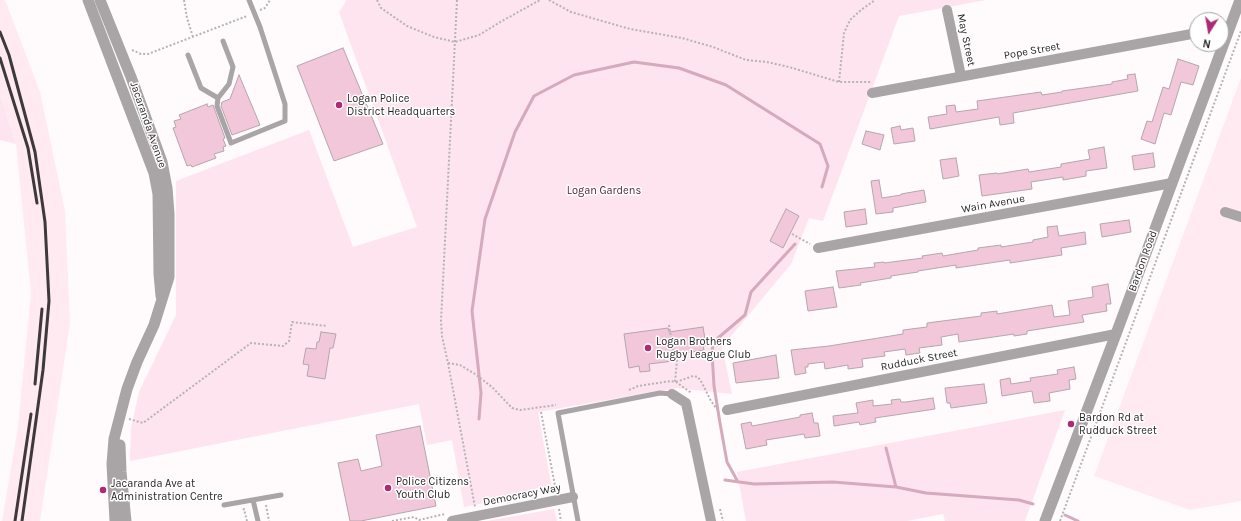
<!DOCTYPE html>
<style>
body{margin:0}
#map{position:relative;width:1241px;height:521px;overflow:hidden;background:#fffafc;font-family:Karla,sans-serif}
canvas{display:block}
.north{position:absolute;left:1189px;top:12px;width:40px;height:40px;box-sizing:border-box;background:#fff;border:1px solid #a7a5a6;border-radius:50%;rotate:191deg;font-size:11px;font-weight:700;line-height:16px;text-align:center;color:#231e20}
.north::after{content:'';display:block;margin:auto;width:14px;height:18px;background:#ae2b74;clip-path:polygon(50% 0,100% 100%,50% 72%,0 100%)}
</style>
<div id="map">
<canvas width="1241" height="521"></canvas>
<div class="north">N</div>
</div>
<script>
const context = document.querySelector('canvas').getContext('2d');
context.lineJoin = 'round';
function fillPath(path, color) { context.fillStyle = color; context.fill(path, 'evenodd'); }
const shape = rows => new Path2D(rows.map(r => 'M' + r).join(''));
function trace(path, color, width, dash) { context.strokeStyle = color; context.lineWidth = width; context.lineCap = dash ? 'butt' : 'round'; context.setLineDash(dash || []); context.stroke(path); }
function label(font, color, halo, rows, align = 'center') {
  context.font = font + ' Karla,sans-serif'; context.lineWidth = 3; context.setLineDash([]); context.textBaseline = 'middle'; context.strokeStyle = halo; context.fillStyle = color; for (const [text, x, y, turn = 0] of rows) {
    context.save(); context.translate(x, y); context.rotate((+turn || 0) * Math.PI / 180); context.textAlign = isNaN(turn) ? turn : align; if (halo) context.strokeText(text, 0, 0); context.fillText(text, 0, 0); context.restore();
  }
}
fillPath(shape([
 [0,0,5,0,40,92,65,211,70,323,40,521,2,521,18,427,31,293,16,144,0,95],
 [1241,78,1241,501,1190,510,1094,476]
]), '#ffeaf2');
fillPath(shape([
 [346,0,986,0,899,16,823,221,809,218,791,264,722,347,732,394,677,388,538,412,552,489,464,507,452,440,427,445,419,404,130,461,131,428,139,392,176,315,176,181,309,130,353,247,417,227,339,12,344,5],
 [0,95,16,144,0,140],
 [1065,410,1025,521,945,521,943,514,907,521,746,521,737,472],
 [554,509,557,521,487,521]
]), '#fde4ee');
trace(shape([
 [479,419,481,393,472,311,485,219,515,132,534,96,574,75,634,62,679,68,726,85,820,144,828,166,822,187],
 [886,448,896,487],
 [725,480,754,484,833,482,896,487,926,493,1019,500,1033,504],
 [738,482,727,462,720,423,714,386,712,353,713,345,718,338,745,315,751,292,795,244],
 [1065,515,1078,521]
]), '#d5aabc', 3);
const building = shape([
 [343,48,383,144,334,161,297,66,343,48],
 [1178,59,1199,66,1193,85,1181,82,1171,115,1164,113,1155,144,1141,139,1147,121,1152,122,1163,87,1169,89,1178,59],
 [1135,74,1138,91,1013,113,1014,123,1000,125,999,117,930,129,928,117,947,114,946,106,955,105,956,112,978,109,977,101,1041,92,1042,95,1062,92,1062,91,1112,84,1112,82,1128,79,1127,75,1135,74],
 [239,75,260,125,232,135,221,106,222,102,230,99,239,75],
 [207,104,208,107,213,105,225,138,223,139,226,146,223,147,224,151,214,154,216,158,192,167,191,165,187,166,177,139,173,128,176,127,174,121,181,119,179,115,207,104],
 [900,126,901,130,913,128,915,141,894,144,891,128,900,126],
 [866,131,884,135,880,150,862,144,866,131],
 [1104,147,1107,168,1086,171,1086,176,1063,180,1063,177,1031,182,1032,189,982,196,979,175,997,173,997,174,1028,169,1029,172,1061,167,1061,164,1090,159,1088,150,1104,147],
 [1153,153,1155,167,1134,170,1132,156,1153,153],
 [956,158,959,176,943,179,940,160,956,158],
 [879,180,882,198,901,195,901,194,924,190,926,202,893,208,893,212,876,214,871,181,879,180],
 [786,209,799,216,783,248,770,241,786,209],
 [865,209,867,224,846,227,844,212,865,209],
 [1129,220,1131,232,1102,237,1100,224,1129,220],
 [1057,226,1059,236,1085,232,1086,244,1061,248,1062,255,1010,263,1010,260,956,268,956,265,918,271,918,272,891,276,891,278,860,283,861,285,839,288,836,271,875,267,874,263,884,262,884,263,923,258,922,256,942,253,943,256,978,250,978,248,1001,245,1001,247,1033,242,1033,240,1048,237,1047,227,1057,226],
 [1108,284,1111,304,1106,304,1107,311,1082,315,1084,322,1027,331,1027,334,1014,336,1014,334,959,342,958,334,941,337,942,345,919,348,920,353,906,355,905,349,884,352,885,356,862,359,863,367,848,369,848,365,825,369,824,362,808,364,808,367,805,367,806,373,795,375,791,350,829,346,903,334,903,330,927,327,927,323,981,316,981,313,997,311,997,314,1052,305,1054,317,1070,315,1068,301,1093,297,1092,287,1108,284],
 [833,287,837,307,808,311,805,291,833,287],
 [703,327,706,345,703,345,704,350,672,355,673,361,649,364,650,371,640,372,639,366,629,368,624,334,668,328,669,332,703,327],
 [321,332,336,334,333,348,330,348,325,379,307,376,309,365,303,364,306,348,316,349,317,342,319,342,321,332],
 [776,355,779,378,736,383,733,363,776,355],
 [1074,367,1076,379,1069,380,1070,389,1049,393,1050,401,1034,403,1032,391,1002,396,1000,380,1010,378,1011,384,1031,381,1030,378,1058,374,1057,370,1074,367],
 [984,384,987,403,951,408,950,403,947,403,945,388,984,384],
 [933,398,935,409,875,418,876,422,860,425,859,422,834,426,833,416,858,413,856,403,873,400,873,406,892,404,891,400,900,399,901,402,906,402,933,398],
 [812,413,814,423,818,423,820,436,805,438,804,434,766,440,767,445,746,449,741,424,751,422,752,426,800,417,800,415,812,413],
 [420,426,436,506,361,521,350,521,338,463,358,459,361,471,382,466,376,435,420,426]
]);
fillPath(building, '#f3c7da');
trace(building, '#b3a7ac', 1);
trace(shape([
 [184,0,187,18,193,37],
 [377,0,381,8,407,26,434,37,455,42,479,35,502,21,540,0],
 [457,0,441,321,442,336,448,363,475,507],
 [549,0,571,12,630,29,682,38,713,47,746,60,767,62,789,67,839,82,871,82],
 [260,10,265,8,270,0],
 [132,50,141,54,148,54,247,16],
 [839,82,844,33,850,20,861,10,875,0],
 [792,234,810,244],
 [669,325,674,355,677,360,675,382],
 [448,363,460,365,475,374,492,387,512,408,520,410,556,405],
 [676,382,693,376,698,377,702,383,711,401,717,409],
 [629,390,638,386,671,381,676,382,690,392,691,394],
 [541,412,556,491],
 [129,419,143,423,251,343,283,346,289,341,292,322,327,326],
 [266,505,269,521],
 [559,509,561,521],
 [720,509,723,521],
 [243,510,244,509,247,521],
 [392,521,414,517,419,520,445,514],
 [1060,521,1241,31]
]), '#b7b2b4', 2, [2, 2]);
trace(shape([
 [223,41,233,67,229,84,218,98,217,106,231,143,285,121,285,104,260,27,249,0],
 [188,55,201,88,218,98],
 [253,500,258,521],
 [224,505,281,495],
 [578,521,558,413,660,393,672,394]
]), '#a9a4a6', 5);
trace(shape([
 [947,10,961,76],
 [872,93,1197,33],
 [1225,212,1241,217],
 [818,248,1172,183],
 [672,394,686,403,711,521],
 [727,410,1116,334],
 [452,521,573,497]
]), '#a9a4a6', 10);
trace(shape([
 [88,0,154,173,158,194,159,274,161,296],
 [100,0,131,77,162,162,167,188,169,214,169,277,154,325,137,362,127,389,114,439,112,464,115,521],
 [120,445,121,472,126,521],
 [1045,521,1116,334,1240,0]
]), '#a9a4a6', 11);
trace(shape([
 [0,32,9,55,35,152,45,222,49,301,43,370,22,521],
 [0,58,28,148,37,203],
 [35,384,42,309],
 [15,521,31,414]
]), '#3e393b', 3);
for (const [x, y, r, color] of [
 [339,105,4,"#ae2b74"],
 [648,348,4,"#ae2b74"],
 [1071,424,4,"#ae2b74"],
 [388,488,4,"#ae2b74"],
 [103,490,4,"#ae2b74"]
]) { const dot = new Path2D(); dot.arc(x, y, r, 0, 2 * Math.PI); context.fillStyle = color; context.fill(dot); trace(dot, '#fff', 1.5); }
label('11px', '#231e20', '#fff', [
 ["May Street",966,40,78],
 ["Pope Street",1032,51,-10],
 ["Jacaranda Avenue",148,125,71],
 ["Wain Avenue",993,204,-10],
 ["Bardon Road",1143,261,-70],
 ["Rudduck Street",919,360,-11],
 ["Democracy Way",522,495,-11]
]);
label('11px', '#231e20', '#fff', [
 ["Logan Police",347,99],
 ["District Headquarters",347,112],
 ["Logan Brothers",656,342],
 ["Rugby League Club",656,355],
 ["Bardon Rd at",1079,418],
 ["Rudduck Street",1079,431],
 ["Police Citizens",396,482],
 ["Youth Club",396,495],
 ["Jacaranda Ave at",111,484],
 ["Administration Centre",111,497]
], 'left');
label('11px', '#511d38', '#fff', [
 ["Logan Gardens",604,191]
]);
</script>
